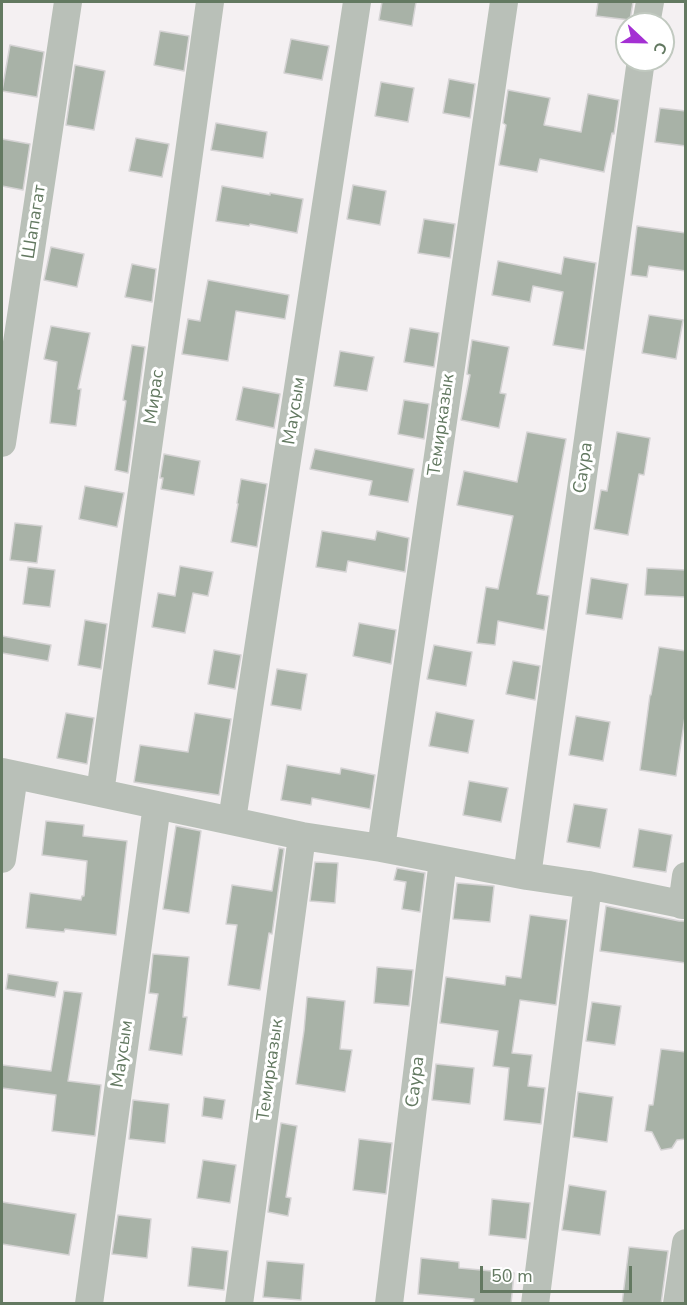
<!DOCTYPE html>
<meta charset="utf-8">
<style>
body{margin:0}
#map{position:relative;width:687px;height:1305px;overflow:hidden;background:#f4f0f2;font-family:"Nunito Sans",sans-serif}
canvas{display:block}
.frame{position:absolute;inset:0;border:3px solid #637961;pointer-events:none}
.north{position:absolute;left:615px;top:12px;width:60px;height:60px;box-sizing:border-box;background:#fff;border:2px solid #c1c9c0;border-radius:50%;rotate:112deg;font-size:16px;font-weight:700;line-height:24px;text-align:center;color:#637961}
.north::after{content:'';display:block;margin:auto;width:21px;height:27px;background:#a430d3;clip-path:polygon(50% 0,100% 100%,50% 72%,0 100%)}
.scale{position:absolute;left:480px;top:1266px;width:152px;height:27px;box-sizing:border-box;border:3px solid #637961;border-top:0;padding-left:8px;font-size:18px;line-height:21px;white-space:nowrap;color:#637961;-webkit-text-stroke:4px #fff;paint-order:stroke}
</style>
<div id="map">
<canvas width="687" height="1305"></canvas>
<div class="frame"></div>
<div class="north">С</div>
<div class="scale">50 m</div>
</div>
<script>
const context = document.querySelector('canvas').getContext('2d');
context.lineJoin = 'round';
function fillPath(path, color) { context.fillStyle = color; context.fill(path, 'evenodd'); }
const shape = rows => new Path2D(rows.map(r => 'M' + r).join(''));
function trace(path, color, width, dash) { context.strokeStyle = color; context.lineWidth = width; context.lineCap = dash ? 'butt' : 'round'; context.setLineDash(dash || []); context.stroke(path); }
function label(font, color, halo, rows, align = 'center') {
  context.font = font + ' "Nunito Sans",sans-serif'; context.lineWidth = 6; context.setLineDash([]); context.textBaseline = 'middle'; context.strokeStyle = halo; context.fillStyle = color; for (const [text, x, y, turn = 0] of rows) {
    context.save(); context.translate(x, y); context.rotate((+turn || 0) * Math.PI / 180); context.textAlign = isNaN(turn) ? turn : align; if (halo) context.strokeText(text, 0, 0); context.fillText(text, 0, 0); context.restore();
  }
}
const building = shape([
 [382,2,416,2,412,26,379,20,382,2],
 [598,2,633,2,630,20,596,16,598,2],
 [160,31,189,36,184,71,154,65,160,31],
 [291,39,329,46,322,80,284,73,291,39],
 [10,45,44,52,37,97,2,91,10,45],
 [75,65,105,71,94,130,66,125,75,65],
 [449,79,475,84,470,118,443,113,449,79],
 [381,82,414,88,408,122,375,116,381,82],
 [508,90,550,98,544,125,581,132,588,94,619,100,614,134,612,133,604,172,540,159,537,172,499,165,506,125,503,123,508,90],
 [660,108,686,111,686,146,655,142,660,108],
 [216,123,267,132,263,158,211,150,216,123],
 [136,138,169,144,162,177,129,171,136,138],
 [2,139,30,144,23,190,2,186,2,139],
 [353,185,386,191,380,225,347,219,353,185],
 [222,186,270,195,270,193,303,199,297,233,250,224,249,226,216,221,222,186],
 [424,219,455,224,450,258,418,253,424,219],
 [637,226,686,233,686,271,649,266,647,277,631,275,637,226],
 [51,247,84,254,77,287,44,280,51,247],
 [564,257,596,263,584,350,553,345,563,292,533,286,530,302,492,295,498,261,561,274,564,257],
 [132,264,156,269,152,302,125,297,132,264],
 [208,280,289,295,285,319,236,311,228,361,182,354,188,319,200,321,208,280],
 [649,315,683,320,676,359,642,353,649,315],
 [51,326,90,333,78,389,81,389,76,426,50,423,57,362,44,359,51,326],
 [410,328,439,333,434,367,404,362,410,328],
 [472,340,509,347,500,393,506,394,499,428,461,420,470,375,467,374,472,340],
 [132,345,145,347,128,473,115,470,126,401,123,400,132,345],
 [340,351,374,357,367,391,334,386,340,351],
 [243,387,280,394,274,428,236,420,243,387],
 [404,400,429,404,424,439,398,434,404,400],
 [527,432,566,439,537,594,549,596,544,630,498,621,495,645,477,643,486,587,498,589,513,516,457,505,464,471,517,482,527,432],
 [617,432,650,438,644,475,639,474,628,535,594,529,601,490,607,491,617,432],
 [315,449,414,469,408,502,369,495,372,481,310,469,315,449],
 [164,454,200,461,194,495,161,489,163,478,160,478,164,454],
 [241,479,267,484,257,547,231,542,238,504,237,503,241,479],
 [85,486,124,493,117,527,79,519,85,486],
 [15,523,42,526,37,563,10,560,15,523],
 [322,531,375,540,377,531,409,538,405,572,348,561,346,572,316,567,322,531],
 [180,566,213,572,208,596,193,593,185,633,152,627,158,593,175,596,180,566],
 [28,567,55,570,50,607,23,604,28,567],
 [647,568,686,570,686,597,645,595,647,568],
 [591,578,628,584,622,619,586,614,591,578],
 [85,620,107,624,101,669,78,665,85,620],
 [359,623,396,630,391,664,353,656,359,623],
 [2,636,51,645,48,661,2,653,2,636],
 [434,645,472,652,466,686,427,679,434,645],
 [659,647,686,651,686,710,676,776,640,770,650,695,651,695,659,647],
 [214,650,241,655,235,689,208,684,214,650],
 [513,661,540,666,535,700,506,694,513,661],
 [277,669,307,674,301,710,271,705,277,669],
 [436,712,474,720,468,753,429,746,436,712],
 [66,713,94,718,87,764,57,758,66,713],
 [195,713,231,719,219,795,134,782,140,745,188,752,195,713],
 [576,716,610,722,603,761,569,755,576,716],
 [287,765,340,774,341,768,375,775,370,809,312,798,311,805,281,800,287,765],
 [469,781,508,788,501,822,463,815,469,781],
 [574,804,607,809,600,848,567,842,574,804],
 [46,821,84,825,83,836,127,841,116,935,65,929,64,932,26,928,30,893,81,900,82,896,84,896,87,861,42,855,46,821],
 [176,826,201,831,189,913,163,909,176,826],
 [639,829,672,835,666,872,633,867,639,829],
 [279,848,284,849,272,934,269,933,260,990,228,985,237,925,226,924,232,885,272,891,279,848],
 [315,862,338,863,335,903,310,901,315,862],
 [397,868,425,873,420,912,402,909,406,882,394,880,397,868],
 [457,883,494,886,490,922,453,919,457,883],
 [606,906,679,921,686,921,686,963,600,951,606,906],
 [530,915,567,920,556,1005,520,1000,512,1053,532,1055,528,1086,545,1088,541,1124,504,1120,509,1068,493,1066,498,1031,440,1023,446,977,505,985,506,976,521,978,530,915],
 [153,954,189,957,183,1017,187,1017,182,1055,149,1050,158,994,149,993,153,954],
 [377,967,413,970,409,1006,374,1003,377,967],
 [8,974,58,982,55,997,6,989,8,974],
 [64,991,82,993,68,1081,101,1085,95,1136,52,1131,56,1095,2,1088,2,1065,51,1071,64,991],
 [307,997,345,1001,340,1049,352,1050,345,1092,296,1084,304,1031,307,997],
 [592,1002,621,1006,615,1045,586,1041,592,1002],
 [661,1049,686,1052,686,1139,677,1140,672,1148,661,1150,652,1132,645,1131,649,1105,653,1105,661,1049],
 [436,1064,474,1068,470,1104,432,1100,436,1064],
 [578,1092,613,1097,607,1142,573,1137,578,1092],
 [204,1097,225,1100,222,1119,202,1116,204,1097],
 [133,1100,169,1104,165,1143,129,1139,133,1100],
 [281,1123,297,1126,286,1197,291,1198,288,1216,268,1212,281,1123],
 [359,1139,392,1143,386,1194,353,1190,359,1139],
 [203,1160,236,1165,230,1203,197,1198,203,1160],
 [569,1185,606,1191,600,1235,562,1230,569,1185],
 [492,1199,530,1203,526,1239,489,1235,492,1199],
 [2,1202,76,1214,69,1255,2,1244,2,1202],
 [118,1215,151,1219,147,1258,112,1254,118,1215],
 [192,1247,228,1251,224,1290,188,1286,192,1247],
 [629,1247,668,1251,661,1304,622,1304,629,1247],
 [421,1258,459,1262,459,1268,514,1273,511,1304,473,1304,474,1299,418,1294,421,1258],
 [267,1261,304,1264,301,1300,263,1297,267,1261]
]);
fillPath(building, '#a8b2a7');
trace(building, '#d5d3d4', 1.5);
trace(shape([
 [646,24,650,2],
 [2,443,68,2],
 [2,772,302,836,381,848,527,876,588,885,686,905],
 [100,793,210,2],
 [232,820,357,2],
 [381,848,504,2],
 [2,859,14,775],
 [527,876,641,60],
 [682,905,686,876],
 [89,1304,157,805],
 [239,1304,302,836],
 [389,1304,443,860],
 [535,1304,588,885],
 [677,1304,686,1243]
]), '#b9c0b8', 28);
label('18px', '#637961', '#fff', [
 ["Шапагат",35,222,-81],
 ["Мирас",155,397,-82],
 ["Маусым",295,411,-81],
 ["Темирказык",442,425,-82],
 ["Саура",584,468,-82],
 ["Маусым",123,1054,-82],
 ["Темирказык",271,1070,-82],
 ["Саура",416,1082,-83]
]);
</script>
